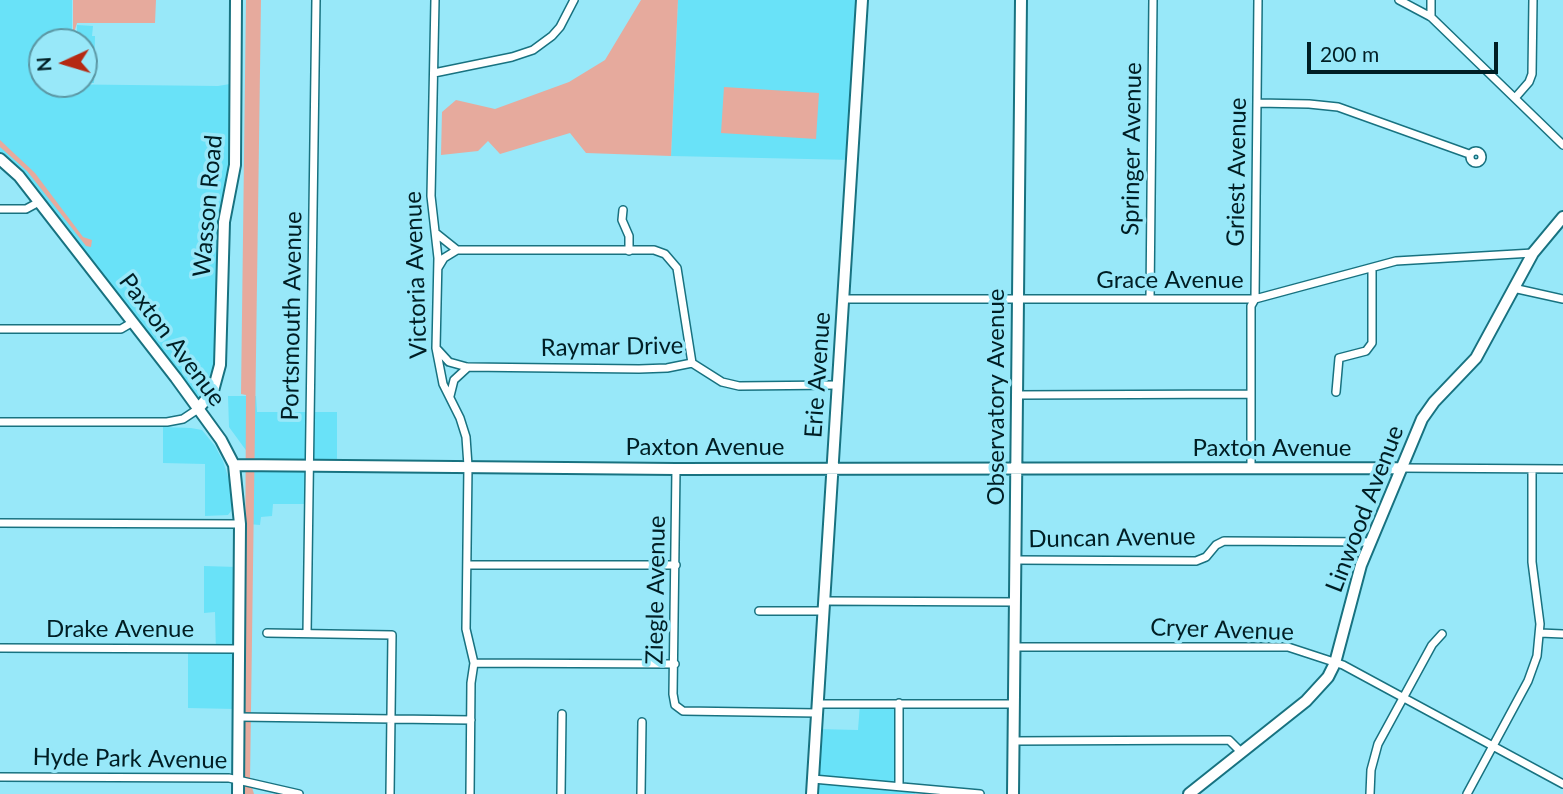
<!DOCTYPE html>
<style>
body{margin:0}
#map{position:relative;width:1563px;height:794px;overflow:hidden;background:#98e8f9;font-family:Lato,sans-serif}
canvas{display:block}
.north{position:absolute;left:28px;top:28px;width:70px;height:70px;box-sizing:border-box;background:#98e8f9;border:2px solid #5b97a4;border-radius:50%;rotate:266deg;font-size:19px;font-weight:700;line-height:28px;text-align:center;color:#001e24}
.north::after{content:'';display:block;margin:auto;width:24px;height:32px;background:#b52912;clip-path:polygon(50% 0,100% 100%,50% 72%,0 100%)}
.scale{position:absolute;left:1307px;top:42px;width:191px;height:32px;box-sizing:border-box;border:4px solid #001e24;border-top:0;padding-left:9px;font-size:21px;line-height:24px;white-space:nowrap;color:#001e24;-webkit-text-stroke:5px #98e8f9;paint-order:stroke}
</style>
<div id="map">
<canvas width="1563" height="794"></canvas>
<div class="north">N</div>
<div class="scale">200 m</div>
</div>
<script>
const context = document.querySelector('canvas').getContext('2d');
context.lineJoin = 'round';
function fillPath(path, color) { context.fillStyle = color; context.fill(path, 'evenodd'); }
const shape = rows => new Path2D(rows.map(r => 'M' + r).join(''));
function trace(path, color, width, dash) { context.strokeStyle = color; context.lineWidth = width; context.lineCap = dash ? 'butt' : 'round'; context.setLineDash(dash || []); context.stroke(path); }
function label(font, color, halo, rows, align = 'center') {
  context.font = font + ' Lato,sans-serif'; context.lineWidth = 7; context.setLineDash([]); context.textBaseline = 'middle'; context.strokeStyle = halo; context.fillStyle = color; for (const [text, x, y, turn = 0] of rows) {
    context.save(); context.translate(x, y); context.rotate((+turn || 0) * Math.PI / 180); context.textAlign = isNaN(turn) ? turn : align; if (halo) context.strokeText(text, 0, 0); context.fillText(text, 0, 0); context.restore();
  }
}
fillPath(shape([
 [0,0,72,0,72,42,42,42,42,84,218,86,236,83,235,165,226,203,220,365,198,409,0,159],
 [678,0,862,0,853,160,671,156],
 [77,25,93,26,92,36,95,36,94,83,84,83,83,37,77,36],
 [228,396,256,396,257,412,337,412,337,466,309,466,308,504,273,504,272,516,261,517,260,525,248,524,248,453,229,427],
 [163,427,191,428,202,430,215,446,223,461,231,486,231,511,228,515,205,516,205,464,163,463],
 [204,566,237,567,235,709,188,708,188,653,216,653,215,612,204,613],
 [899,703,899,786,916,788,915,794,812,794,816,729,858,730,860,704]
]), '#69e2f8');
fillPath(shape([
 [73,0,156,0,155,23,77,23,73,36],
 [246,0,261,0,250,781,254,794,244,794,246,395,241,394],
 [641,0,678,0,671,156,586,153,570,133,500,154,488,141,478,151,441,155,442,112,456,100,495,109,569,82,605,60],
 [724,87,819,93,816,139,721,133],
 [0,140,35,173,83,237,92,240,91,247,86,246,27,171,0,147]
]), '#e6aa9d');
const street = shape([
 [435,0,431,196,438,258,436,348,443,384,460,418,466,437,468,466,466,629,474,663,471,683,470,794],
 [1399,0,1431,17,1563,145],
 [1431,17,1431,0],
 [434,73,512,57,533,50,552,36,560,27,574,0],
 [1515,98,1529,82,1532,74,1533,0],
 [1257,103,1309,104,1338,107,1469,154],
 '1470 157a6 6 0 1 1 12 0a6 6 0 1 1-12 0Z',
 [0,209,26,209,39,202],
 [623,210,622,220,629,236,629,251],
 [437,234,457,250,654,250,665,254,677,268,692,363],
 [438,268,444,258,457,250],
 [1513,288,1563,299],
 [844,299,1255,299,1396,261,1533,253],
 [1150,299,1153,0],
 [0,329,121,329,133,322],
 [438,350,449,362,467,367,639,369,667,368,692,363,722,382,739,386,837,385],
 [1336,392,1339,358,1366,351,1372,343,1372,268],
 [1017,395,1250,394],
 [450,396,454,380,467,368],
 [0,422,167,422,183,419,198,409],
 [1401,468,1563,469],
 [676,469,673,694,675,705,683,711,817,713],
 [1251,469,1251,306,1255,299,1258,0],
 [0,523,240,524],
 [1017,560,1196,561,1206,557,1216,545,1224,541,1371,542],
 [468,565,676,565],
 [824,601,1015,602],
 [759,611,824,611],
 [267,633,392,635,390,794],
 [307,633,316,0],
 [1540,633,1563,634],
 [1015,647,1288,647,1343,665,1563,784],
 [0,648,240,649],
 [474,663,675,664],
 [818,704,1014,704],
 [239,717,471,720],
 [1013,741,1229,740,1241,752],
 [0,777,229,778,299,794],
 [813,779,980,794],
 [899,786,899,703],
 [561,794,562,714],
 [641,794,642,722],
 [1370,794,1371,770,1378,744,1432,645,1442,634],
 [1467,794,1528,681,1537,656,1540,624,1532,562,1532,469]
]);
const secondary = shape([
 [0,159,19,176,176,378,221,440,234,465,240,524,238,794],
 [198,409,213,391,220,365,224,222,235,165,236,0],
 [234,465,676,469,1401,468],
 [812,794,862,0],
 [1013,794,1021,0],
 [1189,794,1306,701,1328,677,1335,663,1361,565,1422,419,1434,402,1476,358,1533,253,1563,217]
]);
trace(street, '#187280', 10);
trace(secondary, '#187280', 14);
trace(street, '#fff', 7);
trace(secondary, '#fff', 10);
label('24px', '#001e24', '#98e8f9', [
 ["Springer Avenue",1132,149,-89],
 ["Griest Avenue",1237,172,-89],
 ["Wasson Road",208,206,-85],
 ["Victoria Avenue",416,275,-92],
 ["Grace Avenue",1170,280],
 ["Portsmouth Avenue",292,316,-89],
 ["Paxton Avenue",172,340,53],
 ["Raymar Drive",612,347,-1],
 ["Erie Avenue",818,375,-86],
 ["Observatory Avenue",996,397,-90],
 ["Paxton Avenue",705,447],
 ["Paxton Avenue",1272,448],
 ["Linwood Avenue",1365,509,-69],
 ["Duncan Avenue",1112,538,-1],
 ["Ziegle Avenue",656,590,-89],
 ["Drake Avenue",120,629],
 ["Cryer Avenue",1222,630,2],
 ["Hyde Park Avenue",130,759,1]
]);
</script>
